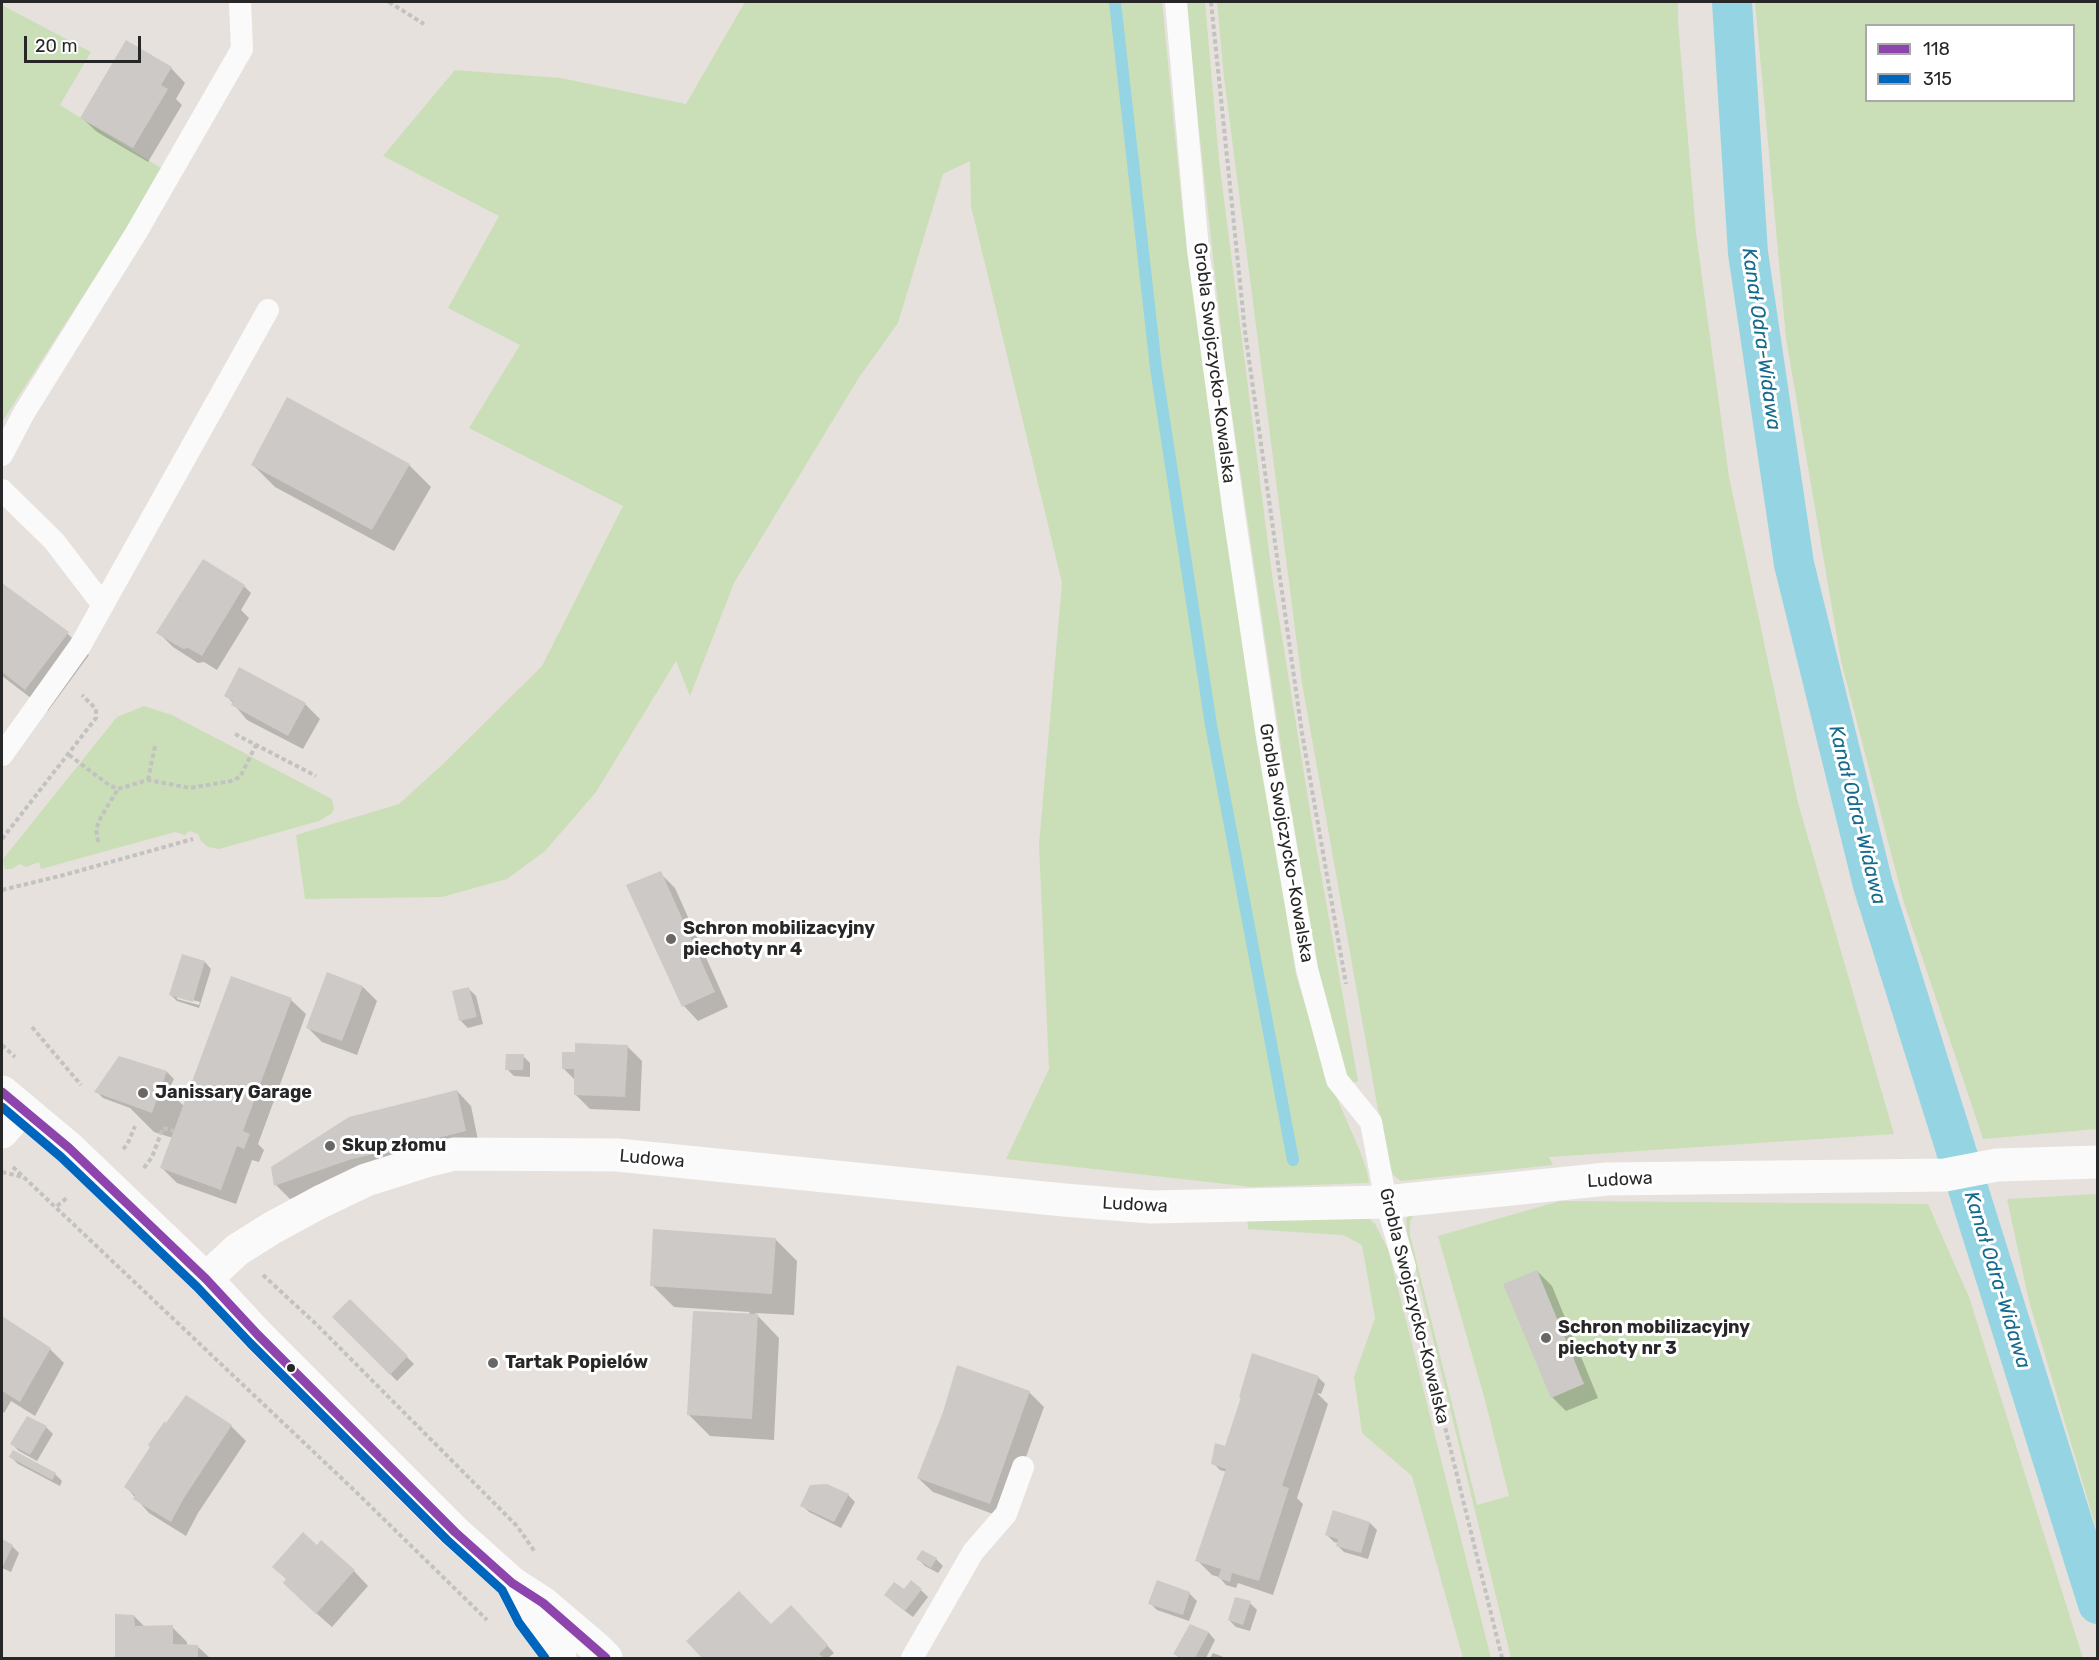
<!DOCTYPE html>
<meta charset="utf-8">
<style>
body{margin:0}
#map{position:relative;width:2099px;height:1660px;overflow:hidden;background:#e6e1dc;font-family:Rubik,sans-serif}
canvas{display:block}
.frame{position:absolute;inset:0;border:3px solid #272727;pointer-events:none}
.legend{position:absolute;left:1865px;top:24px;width:210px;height:78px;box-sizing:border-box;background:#fff;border:2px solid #a9a9a9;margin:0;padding:8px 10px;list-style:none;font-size:18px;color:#272727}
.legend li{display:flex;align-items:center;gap:12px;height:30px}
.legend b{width:30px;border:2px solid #a9a9a9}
.scale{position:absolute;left:24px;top:36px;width:117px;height:27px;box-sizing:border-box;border:3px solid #272727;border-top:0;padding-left:8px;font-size:18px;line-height:21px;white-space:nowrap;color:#272727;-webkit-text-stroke:4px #fff;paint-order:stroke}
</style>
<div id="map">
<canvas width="2099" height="1660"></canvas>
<div class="frame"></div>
<ul class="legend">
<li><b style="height:8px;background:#8e44ad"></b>118</li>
<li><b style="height:8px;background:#0065bd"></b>315</li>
</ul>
<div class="scale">20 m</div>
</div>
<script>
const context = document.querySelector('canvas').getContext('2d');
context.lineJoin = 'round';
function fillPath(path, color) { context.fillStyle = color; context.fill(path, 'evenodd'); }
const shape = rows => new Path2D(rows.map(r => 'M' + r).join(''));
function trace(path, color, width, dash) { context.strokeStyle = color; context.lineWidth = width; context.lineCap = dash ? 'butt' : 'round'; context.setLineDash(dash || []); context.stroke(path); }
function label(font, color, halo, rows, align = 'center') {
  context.font = font + ' Rubik,sans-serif'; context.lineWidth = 6; context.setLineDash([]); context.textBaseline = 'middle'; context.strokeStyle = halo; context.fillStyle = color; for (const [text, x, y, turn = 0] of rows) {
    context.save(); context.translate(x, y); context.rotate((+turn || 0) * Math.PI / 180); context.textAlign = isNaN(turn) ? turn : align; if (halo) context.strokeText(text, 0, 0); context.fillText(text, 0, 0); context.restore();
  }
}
fillPath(shape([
 [745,2,1162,2,1183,216,1243,640,1296,975,1327,1075,1359,1149,1367,1171,1369,1183,1252,1187,1006,1159,1049,1069,1039,844,1062,583,971,206,970,161,943,174,898,323,858,379,734,583,690,696,676,661,596,792,545,851,507,879,442,897,305,899,296,835,399,804,443,764,542,666,623,506,469,428,520,345,448,308,499,216,383,156,455,70,561,78,686,104],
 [1185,2,1205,2,1219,160,1272,575,1313,829,1358,1081,1354,1083,1348,1082,1318,971,1283,760,1226,375],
 [1217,2,1678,2,1678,22,1696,233,1729,477,1798,803,1894,1134,1549,1157,1553,1165,1401,1181,1393,1175,1386,1155,1302,683,1224,77],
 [1755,2,2097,2,2097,1129,1983,1139,1904,903,1841,661,1786,338],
 [1866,26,2074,26,2074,100,1866,100],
 [2,5,91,52,60,105,164,170,2,422],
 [144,706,172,715,332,799,334,809,331,814,319,821,219,849,208,847,201,841,198,834,189,831,185,835,175,832,41,869,39,862,26,867,20,864,11,869,5,869,3,859,117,717],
 [2097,1194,2098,1194,2097,1531,2029,1301,2007,1199],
 [1560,1201,1928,1204,1969,1297,2083,1658,1511,1658,1407,1233,1406,1221,1409,1212,1414,1213,1410,1222,1410,1235,1477,1505,1509,1496,1485,1400,1438,1236],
 [1362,1211,1375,1224,1388,1249,1491,1658,1463,1658,1412,1476,1362,1433,1354,1377,1375,1318,1362,1245,1343,1235,1248,1229,1247,1215]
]), '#cadfb7');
fillPath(shape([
 [171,68,185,83,176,99,182,105,148,162,97,132,82,118],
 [253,465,409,465,431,487,394,551,275,487],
 [203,561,244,586,251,593,241,610,249,618,217,670,204,662,198,663,173,647,158,632],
 [2,585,68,634,89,655,48,711,2,676],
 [226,695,305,704,320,719,303,749,247,720],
 [660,873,675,888,728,1007,698,1021,684,1006],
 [205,962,211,969,199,1008,177,1001,170,994],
 [177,996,200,1002,199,1005,177,999],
 [363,987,377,1001,357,1055,322,1042,308,1028],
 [469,989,476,996,483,1024,468,1028,461,1021],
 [291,1000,306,1014,258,1144,264,1150,259,1162,252,1160,236,1204,177,1183,162,1168,173,1138,154,1132,130,1108,103,1098,96,1091,119,1057,167,1072,174,1079,168,1091,185,1107],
 [627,1046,642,1061,640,1111,590,1109,575,1094,575,1080,563,1068],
 [523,1056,530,1063,530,1077,514,1076,507,1069],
 [457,1091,471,1106,479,1145,290,1199,276,1185],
 [775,1239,797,1261,794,1315,755,1313,779,1338,774,1440,710,1436,688,1414,750,1312,674,1307,652,1285],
 [1537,1271,1552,1286,1598,1398,1566,1411,1552,1397],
 [350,1301,414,1364,397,1381,334,1317],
 [2,1317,50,1349,64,1363,35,1416,11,1401,4,1413,2,1411],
 [1318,1377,1325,1384,1321,1394,1317,1393,1328,1404,1297,1498,1303,1504,1273,1595,1238,1583,1236,1588,1226,1585,1219,1577,1212,1575,1197,1560,1227,1472,1220,1470,1213,1463,1231,1450,1242,1399,1240,1397],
 [1029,1392,1044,1407,1004,1518,933,1492,918,1478],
 [186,1397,231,1426,246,1441,198,1513,186,1536,149,1513,126,1487],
 [46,1427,53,1434,37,1461,19,1451,12,1444],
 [11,1457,55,1474,62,1481,60,1486,18,1464],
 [848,1495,855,1502,841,1528,809,1512,802,1505],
 [1370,1523,1377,1530,1368,1559,1344,1552,1337,1545,1338,1543,1334,1542,1327,1535],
 [3,1542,12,1546,19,1553,11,1572,2,1568],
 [317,1547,354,1571,368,1586,332,1627,299,1598],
 [918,1559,936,1559,943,1566,938,1573,925,1566],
 [1158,1582,1190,1594,1197,1601,1189,1621,1157,1610,1150,1603],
 [921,1590,928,1597,913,1617,893,1602,905,1592],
 [1250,1603,1257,1610,1250,1631,1236,1627,1229,1620],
 [798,1613,834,1653,828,1658,704,1658,688,1641,771,1626],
 [117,1616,134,1616,145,1627,172,1627,187,1642,187,1646,197,1646,210,1658,116,1658],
 [1191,1626,1209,1633,1215,1640,1206,1658,1180,1658,1175,1654],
 [1213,1653,1226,1658,1210,1658]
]), '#0003');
trace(shape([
 [1115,2,1156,368,1211,725,1293,1160]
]), '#95d4e3', 12);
trace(shape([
 [1732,2,1748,253,1794,564,1873,885,2098,1604]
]), '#95d4e3', 40);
fillPath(shape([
 [126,40,172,67,161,85,168,89,133,148,80,118],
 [287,397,410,464,372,530,251,465],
 [203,559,245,585,202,656,188,648,183,649,156,633],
 [2,583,69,632,25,690,2,672],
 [239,667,306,703,288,736,231,705,233,701,224,696],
 [661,871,715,992,682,1007,626,885],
 [182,954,205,961,193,1002,169,995],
 [327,972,363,986,342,1041,306,1028],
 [231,976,292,998,243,1131,250,1134,244,1149,237,1146,221,1190,160,1168],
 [469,987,477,1017,459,1021,452,991],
 [575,1043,628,1045,625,1097,574,1095,574,1069,562,1069,562,1052,575,1052],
 [506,1054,524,1054,523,1070,505,1070],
 [119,1056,167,1071,152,1113,94,1092],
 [457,1090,466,1131,349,1160,274,1186,271,1167,349,1117],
 [653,1229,776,1238,772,1294,650,1286],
 [1537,1270,1584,1384,1551,1398,1503,1284],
 [350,1299,408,1356,390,1375,332,1317],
 [693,1311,758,1314,752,1419,687,1415],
 [2,1316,51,1348,20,1402,2,1391],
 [1252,1353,1319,1376,1282,1486,1289,1488,1259,1581,1232,1573,1230,1582,1218,1578,1221,1569,1195,1561,1226,1469,1211,1464,1215,1443,1225,1446,1241,1397,1239,1397],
 [957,1365,1030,1391,990,1504,917,1478,943,1412],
 [186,1395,232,1425,184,1498,171,1522,133,1499,135,1495,124,1487,150,1447,148,1445,157,1432,165,1421,166,1423],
 [27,1416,47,1426,30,1455,10,1444],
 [13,1450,56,1473,52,1480,9,1457],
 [827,1484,849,1494,834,1522,800,1506,810,1485],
 [1333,1510,1370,1522,1361,1553,1336,1546,1338,1539,1325,1535],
 [303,1532,317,1545,321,1540,355,1570,316,1614,283,1583,286,1579,272,1567],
 [2,1539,13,1545,3,1566,2,1565],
 [922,1550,937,1558,931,1568,916,1559],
 [911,1580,922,1589,905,1611,884,1595,894,1582,904,1589],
 [1157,1580,1190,1592,1183,1615,1148,1604],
 [739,1591,771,1624,791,1605,828,1645,819,1654,824,1658,702,1658,686,1641],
 [1235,1597,1251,1601,1243,1625,1228,1620],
 [115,1614,134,1615,135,1626,173,1625,173,1644,198,1645,198,1658,115,1658],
 [1190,1624,1209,1632,1195,1658,1183,1658,1173,1654]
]), '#ccc9c6');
trace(shape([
 [389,2,424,24],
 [1211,2,1245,331,1302,733,1346,984],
 [235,734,316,776],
 [69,755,109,785,118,789,148,780,190,788,231,781,240,777,256,745],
 [148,780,155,746],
 [2,839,96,718,96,709,82,695],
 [98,842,96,829,101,817,118,789],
 [2,890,64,875,193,839],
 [32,1027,81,1085],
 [2,1045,15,1057],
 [123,1149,127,1145,135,1126],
 [13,1167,354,1490,487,1620],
 [144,1168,152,1157,163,1128,174,1131],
 [2,1172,23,1177],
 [57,1206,68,1197],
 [263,1275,316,1324,517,1526,535,1552],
 [1413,1297,1502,1658]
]), '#c2c2c1', 4, [4.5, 3]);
trace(shape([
 [1176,2,1198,250,1234,514,1267,737,1307,969,1337,1080,1371,1122,1386,1202,1405,1267],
 [2,455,24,413,136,233,242,49,240,2],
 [2,490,54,541,103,605],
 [2,755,80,646,268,310],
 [912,1658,973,1552,1006,1514,1023,1467]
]), '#fbfafa', 22);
trace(shape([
 [2,1132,22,1109],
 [206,1279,237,1250,272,1228,320,1202,366,1180,426,1161,454,1154,617,1155,1064,1200,1151,1207,1386,1202,1607,1179,1945,1175,1997,1165,2098,1162]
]), '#fbfafa', 33);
trace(shape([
 [2,1092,69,1148,206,1279,258,1335,455,1532,512,1583,543,1603,596,1648,606,1658],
 [515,1590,529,1617,560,1658]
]), '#fbfafa', 33);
trace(shape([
 [2,1092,69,1148,206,1279,258,1335,455,1532,512,1583,543,1603,606,1658]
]), '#8e44ad', 9);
trace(shape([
 [2,1107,61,1157,197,1287,250,1343,447,1540,502,1590,519,1623,545,1658]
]), '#0065bd', 9);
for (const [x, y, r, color] of [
 [671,939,6,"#6a6866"],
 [143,1093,6,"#6a6866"],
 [330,1146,6,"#6a6866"],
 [1546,1338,6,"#6a6866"],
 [493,1363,6,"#6a6866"],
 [291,1368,5,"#272727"]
]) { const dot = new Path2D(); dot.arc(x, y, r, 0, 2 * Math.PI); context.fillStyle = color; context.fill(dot); trace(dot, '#fff', 2); }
label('18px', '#272727', '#fff', [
 ["Grobla Swojczycko-Kowalska",1214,363,83],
 ["Grobla Swojczycko-Kowalska",1286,843,80],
 ["Ludowa",652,1159,5],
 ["Ludowa",1620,1180,-3],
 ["Ludowa",1135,1205,3],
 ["Grobla Swojczycko-Kowalska",1414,1306,76]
]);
label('bold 18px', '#272727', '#fff', [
 ["Schron mobilizacyjny",683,929],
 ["piechoty nr 4",683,950],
 ["Janissary Garage",155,1093],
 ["Skup złomu",342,1146],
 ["Schron mobilizacyjny",1558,1328],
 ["piechoty nr 3",1558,1349],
 ["Tartak Popielów",505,1363]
], 'left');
label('italic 20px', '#156b8e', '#fff', [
 ["Kanał Odra-Widawa",1761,339,82],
 ["Kanał Odra-Widawa",1857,815,76],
 ["Kanał Odra-Widawa",1997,1280,73]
]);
</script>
